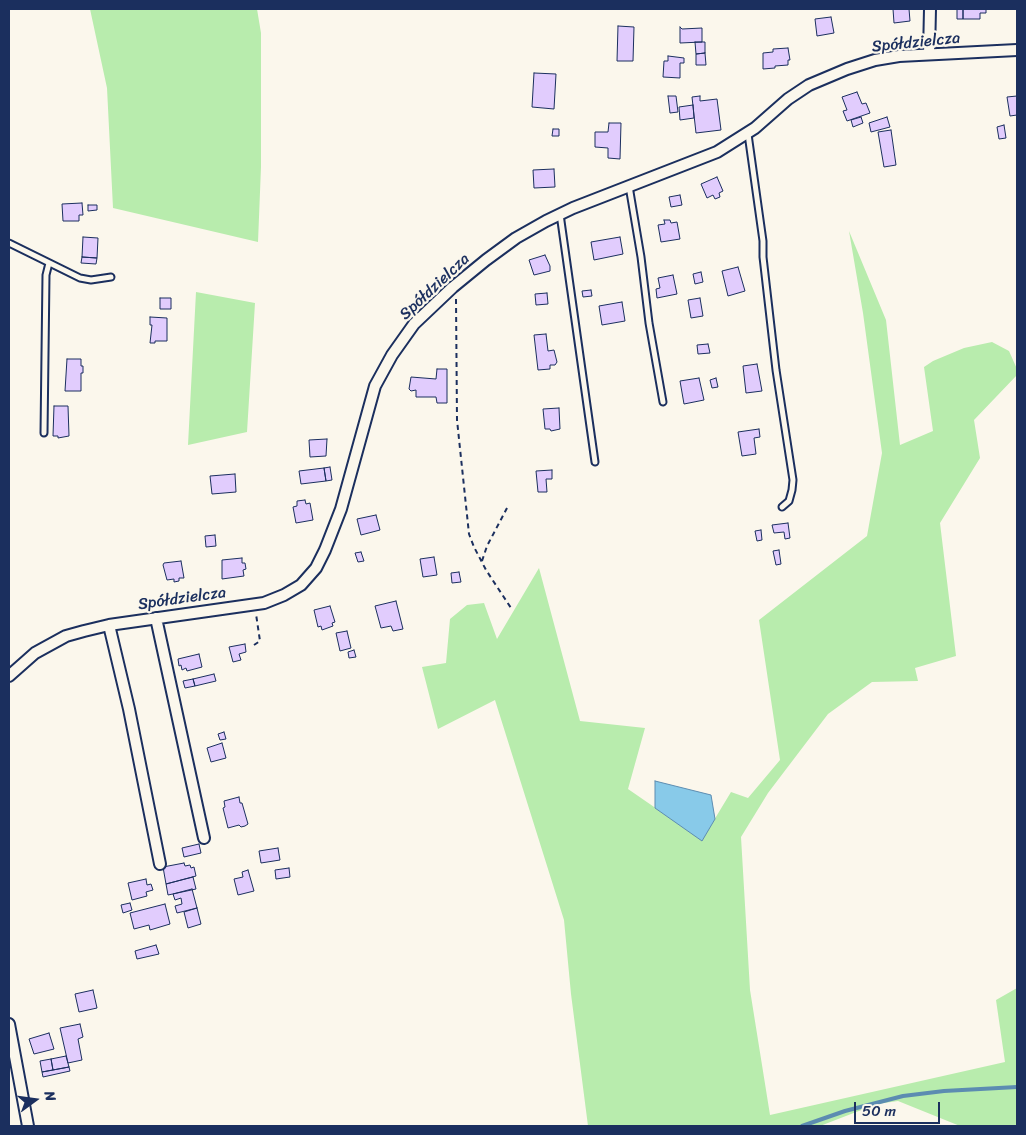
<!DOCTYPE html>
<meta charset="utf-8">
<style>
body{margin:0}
#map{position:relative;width:1026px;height:1135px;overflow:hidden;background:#fbf7ec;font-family:Sriracha,sans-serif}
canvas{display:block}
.frame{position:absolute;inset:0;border:10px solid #1b2f5e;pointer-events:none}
.north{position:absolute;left:10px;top:1075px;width:50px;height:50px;-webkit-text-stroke:4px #fbf7ec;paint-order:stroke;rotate:76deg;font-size:14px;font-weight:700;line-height:20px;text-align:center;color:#1b2f5e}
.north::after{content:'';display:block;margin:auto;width:18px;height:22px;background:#1b2f5e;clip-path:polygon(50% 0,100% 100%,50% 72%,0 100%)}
.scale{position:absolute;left:854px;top:1102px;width:86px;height:22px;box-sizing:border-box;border:2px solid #1b2f5e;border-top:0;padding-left:6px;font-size:15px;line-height:18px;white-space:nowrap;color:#1b2f5e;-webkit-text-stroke:4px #fbf7ec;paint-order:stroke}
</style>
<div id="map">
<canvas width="1026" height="1135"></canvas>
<div class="frame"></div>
<div class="north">N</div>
<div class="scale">50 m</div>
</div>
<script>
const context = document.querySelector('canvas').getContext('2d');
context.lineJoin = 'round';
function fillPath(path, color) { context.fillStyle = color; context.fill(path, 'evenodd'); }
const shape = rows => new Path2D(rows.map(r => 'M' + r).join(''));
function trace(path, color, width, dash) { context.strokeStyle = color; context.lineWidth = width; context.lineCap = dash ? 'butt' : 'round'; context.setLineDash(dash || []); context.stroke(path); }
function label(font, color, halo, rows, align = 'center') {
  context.font = font + ' Sriracha,sans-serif'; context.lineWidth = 4.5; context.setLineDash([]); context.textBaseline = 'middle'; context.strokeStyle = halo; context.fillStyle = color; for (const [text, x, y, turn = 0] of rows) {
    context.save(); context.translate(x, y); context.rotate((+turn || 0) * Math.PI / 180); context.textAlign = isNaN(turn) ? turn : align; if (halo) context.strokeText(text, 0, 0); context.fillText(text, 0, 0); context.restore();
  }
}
fillPath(shape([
 [90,9,257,9,261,33,261,167,258,242,113,208,107,88],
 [849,231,886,320,900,445,933,431,924,367,933,361,964,348,992,342,1009,351,1017,369,1017,375,974,420,980,458,940,523,956,656,915,668,918,681,872,682,828,714,768,793,741,837,750,990,770,1115,1005,1062,996,1000,1017,988,1017,1126,960,1126,898,1101,877,1104,820,1126,588,1126,571,994,564,920,495,700,438,729,422,667,446,663,450,619,467,605,484,603,497,639,539,568,580,721,645,728,628,789,702,840,731,792,748,798,780,760,759,620,867,536,882,453,863,313],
 [196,292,255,303,247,432,188,445]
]), '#b8ecad');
const water = shape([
 [655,781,711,795,715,819,702,841,655,808,655,781]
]);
fillPath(water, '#88cae9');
trace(water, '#5c8cb1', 1);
trace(shape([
 [802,1126,845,1111,903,1096,944,1091,1017,1087]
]), '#5c8cb1', 4);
const building = shape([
 [893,9,909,9,910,21,894,23,893,9],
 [957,9,963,9,963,19,957,19,957,9],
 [963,9,986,9,986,13,980,13,980,19,963,19,963,9],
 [831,17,834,33,817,36,815,19,831,17],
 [618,26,634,27,633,61,617,61,618,26],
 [680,27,682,29,702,28,702,42,680,43,680,27],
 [695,42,705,42,705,53,696,54,695,42],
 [788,48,790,60,788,60,788,65,775,66,775,68,763,69,763,53,773,52,773,49,788,48],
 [705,53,706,65,696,65,696,54,705,53],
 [668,56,684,58,684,63,680,63,680,78,663,77,664,61,668,61,668,56],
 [534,73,556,74,554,109,532,107,534,73],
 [857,92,862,104,866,103,870,113,847,121,843,111,847,110,842,97,857,92],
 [668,96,676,96,678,112,670,113,668,96],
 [700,96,700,101,717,99,721,130,696,133,692,97,700,96],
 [1017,96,1017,115,1010,116,1007,97,1017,96],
 [693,105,694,118,680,120,679,107,693,105],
 [861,117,863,123,853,127,851,120,861,117],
 [887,117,890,127,871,132,869,123,887,117],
 [609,123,621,123,620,159,608,158,608,148,595,147,595,132,608,132,609,123],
 [1004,125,1006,138,999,139,997,127,1004,125],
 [553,129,559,129,559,136,552,136,553,129],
 [891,130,896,165,884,167,878,132,891,130],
 [554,169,555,187,534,188,533,170,554,169],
 [717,177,723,191,719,193,720,197,715,199,713,195,707,198,701,184,717,177],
 [680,195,682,205,671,207,669,197,680,195],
 [82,203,83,215,79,215,79,221,63,221,62,204,82,203],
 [88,205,97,205,97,210,88,211,88,205],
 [664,220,670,220,671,223,677,222,680,239,661,242,658,225,665,224,664,220],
 [83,237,98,238,97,258,82,257,83,237],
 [620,237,623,254,594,260,591,242,620,237],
 [545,255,550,266,550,271,534,275,529,260,545,255],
 [82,257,97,258,96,264,81,263,82,257],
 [738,267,745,291,728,296,722,271,738,267],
 [701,272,703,282,695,284,693,274,701,272],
 [673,275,677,294,657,298,656,289,660,288,658,278,673,275],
 [591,290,592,296,583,297,582,291,591,290],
 [547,293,548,304,536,305,535,294,547,293],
 [160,298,171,298,171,309,160,309,160,298],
 [700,298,703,316,691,318,688,300,700,298],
 [622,302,625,321,602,325,599,306,622,302],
 [150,317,167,318,167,341,155,341,155,343,150,343,152,325,150,325,150,317],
 [546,334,548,351,554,350,557,362,555,365,550,365,550,369,538,370,534,335,546,334],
 [708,344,710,353,698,354,697,345,708,344],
 [67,359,81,359,81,366,83,366,83,373,81,373,81,391,65,391,67,359],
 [757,364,762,391,746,393,743,366,757,364],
 [437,369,447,369,447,403,437,403,436,397,416,397,416,390,411,391,409,389,411,377,436,379,437,369],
 [699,378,704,400,684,404,680,381,699,378],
 [716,378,718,387,712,388,710,380,716,378],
 [54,406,68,406,69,436,58,438,58,436,53,436,54,406],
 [559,408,560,429,551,431,550,429,545,429,543,409,559,408],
 [759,429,760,437,754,438,756,454,742,456,738,432,759,429],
 [327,439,326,456,310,457,309,440,327,439],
 [330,467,332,480,326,481,324,468,330,467],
 [324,468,326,481,301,484,299,471,324,468],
 [552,470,552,479,546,479,547,492,538,492,536,471,552,470],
 [235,474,236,492,212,494,210,476,235,474],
 [305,500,306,504,310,503,313,520,296,523,293,507,297,506,297,501,305,500],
 [376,515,380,530,361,535,357,519,376,515],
 [788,523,790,538,785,539,784,532,774,533,772,525,788,523],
 [761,530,762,540,757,541,755,531,761,530],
 [215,535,216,546,206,547,205,536,215,535],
 [779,550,781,564,776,565,773,551,779,550],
 [361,552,364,561,358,562,355,553,361,552],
 [434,557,437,575,423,577,420,559,434,557],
 [242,558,242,563,245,563,246,569,243,570,244,576,222,579,222,560,242,558],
 [181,561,184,578,179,578,179,581,174,582,174,579,167,580,163,565,164,563,181,561],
 [459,572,461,582,452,583,451,573,459,572],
 [396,601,403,629,393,631,391,626,381,628,375,606,396,601],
 [330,606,335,622,332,623,333,626,322,630,321,626,318,627,314,610,330,606],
 [347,631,351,648,340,651,336,633,347,631],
 [245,644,246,652,239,654,241,660,233,662,229,647,245,644],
 [354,650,356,657,349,658,348,652,354,650],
 [199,654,202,667,187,671,186,668,182,670,181,665,179,666,178,659,199,654],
 [214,674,216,681,195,686,193,679,214,674],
 [193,679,195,686,185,688,183,681,193,679],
 [224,732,226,739,220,740,218,734,224,732],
 [222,743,226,758,211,762,207,748,222,743],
 [239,797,240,803,242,803,248,824,245,826,241,827,239,825,228,828,223,808,225,807,224,801,239,797],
 [199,844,201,853,184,857,182,848,199,844],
 [278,848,280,860,261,863,259,851,278,848],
 [184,863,185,866,190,865,191,868,194,867,196,876,166,884,163,867,184,863],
 [289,868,290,877,276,879,275,870,289,868],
 [248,870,254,891,238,895,234,879,243,877,242,872,248,870],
 [193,877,196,889,168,895,166,884,193,877],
 [146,879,147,885,151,884,153,890,146,892,147,896,132,900,128,883,146,879],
 [192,889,197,908,177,913,175,906,182,904,181,898,175,900,173,894,192,889],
 [130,903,132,910,123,913,121,905,130,903],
 [165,904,170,924,150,930,149,925,134,929,130,913,165,904],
 [197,908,201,924,188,928,184,912,197,908],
 [156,945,159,954,137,959,135,951,156,945],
 [93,990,97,1008,79,1012,75,994,93,990],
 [80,1024,83,1037,78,1039,82,1060,68,1063,60,1028,80,1024],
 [49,1033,54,1049,34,1054,29,1039,49,1033],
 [66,1056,69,1067,53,1070,51,1059,66,1056],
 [51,1059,53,1070,42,1072,40,1061,51,1059],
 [69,1067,70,1071,43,1077,42,1072,69,1067]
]);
fillPath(building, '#e1ccfd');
trace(building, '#1b2f5e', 1);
const service = shape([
 [748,134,763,241,763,257,776,370,793,480,792,490,789,501,782,507],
 [629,186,641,257,649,323,663,402],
 [560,214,595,462],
 [9,243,80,278,91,280,111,277],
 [44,433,46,275,49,263]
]);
const minor = shape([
 [929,54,930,9],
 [156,618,204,838],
 [109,625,129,709,160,864],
 [9,676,35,653,66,636,84,631,109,625,264,603,284,595,301,585,316,568,325,550,341,509,375,386,392,355,414,324,453,287,486,260,516,238,546,221,573,208,717,152,755,128,788,99,809,85,847,69,875,60,899,56,1017,50],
 [9,1024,28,1126]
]);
trace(service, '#1b2f5e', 9);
trace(minor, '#1b2f5e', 14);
trace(shape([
 [456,299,457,420,469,534,474,547,486,570,511,608],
 [482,561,487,546,507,508],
 [254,645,260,641,256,614]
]), '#1b2f5e', 2, [5, 4]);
trace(service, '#fbf7ec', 5);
trace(minor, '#fbf7ec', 10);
label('16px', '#1b2f5e', '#fbf7ec', [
 ["Spółdzielcza",916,43,-6],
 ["Spółdzielcza",435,287,-43],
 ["Spółdzielcza",182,599,-8]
]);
</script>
